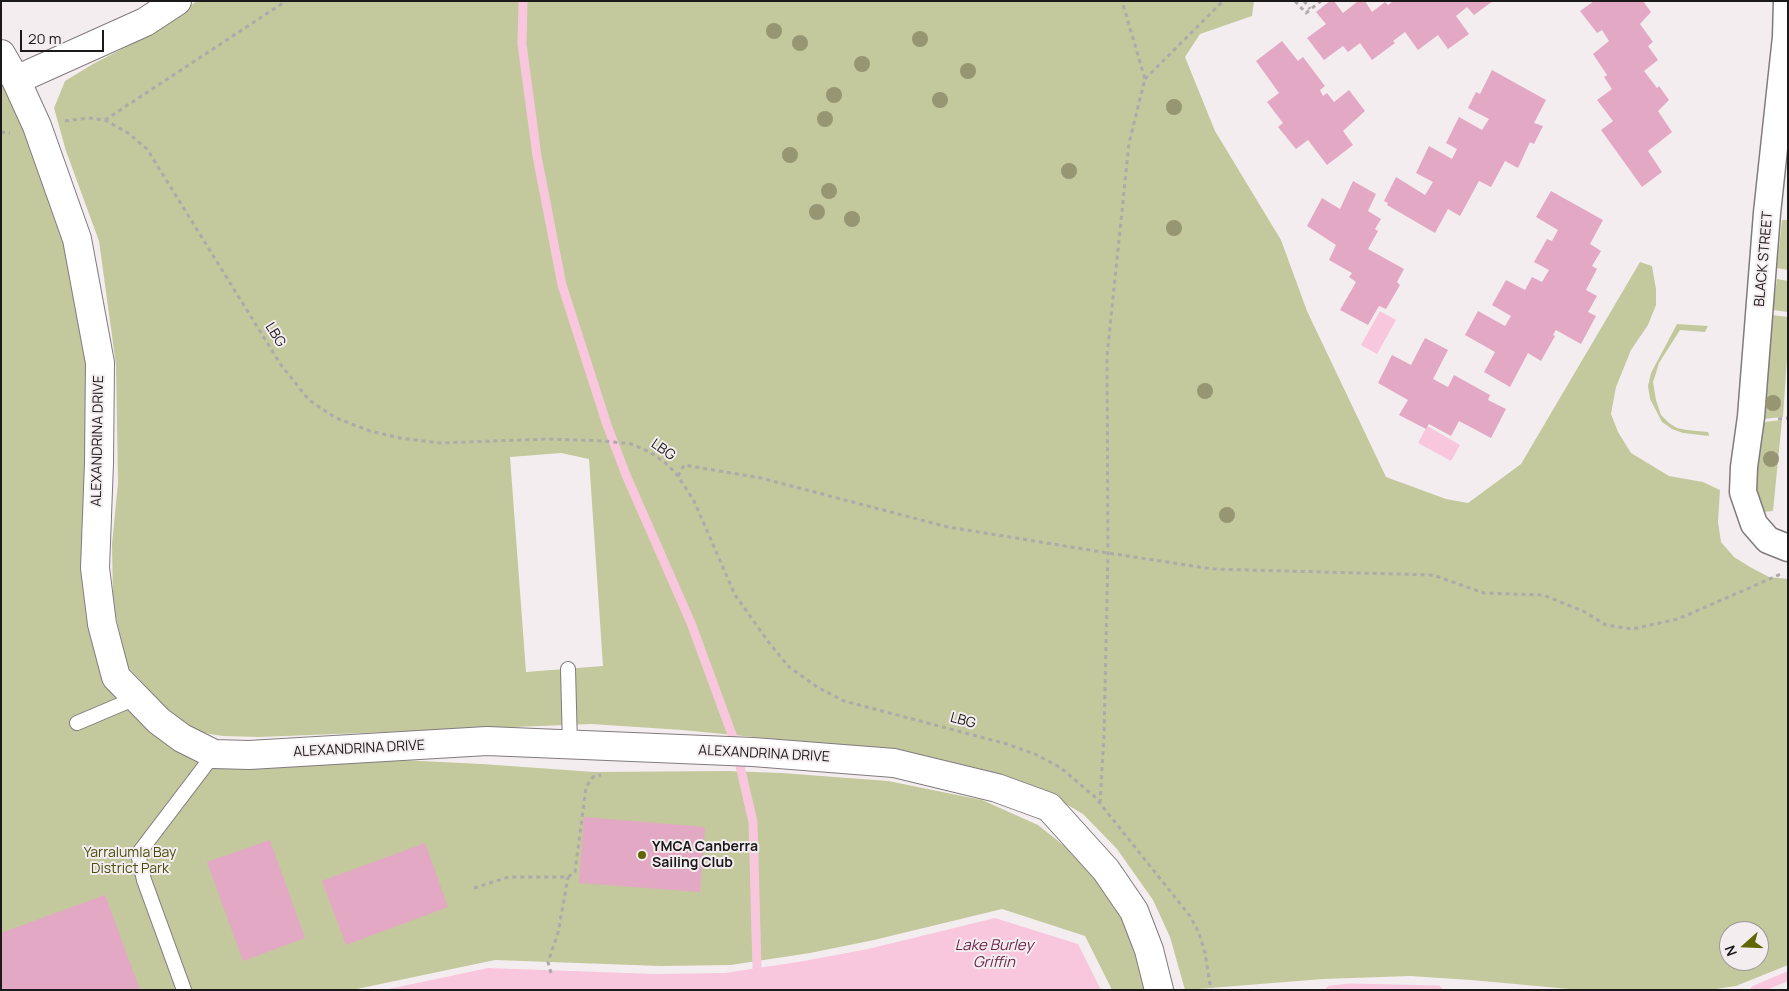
<!DOCTYPE html>
<style>
body{margin:0}
#map{position:relative;width:1789px;height:991px;overflow:hidden;background:#f4edf0;font-family:Manrope,sans-serif}
canvas{display:block}
.frame{position:absolute;inset:0;border:2px solid #1b191a;pointer-events:none}
.north{position:absolute;left:1719px;top:921px;width:50px;height:50px;box-sizing:border-box;background:#f4edf0;border:1px solid #9d989a;border-radius:50%;rotate:250deg;font-size:14px;font-weight:700;line-height:20px;text-align:center;color:#1b191a}
.north::after{content:'';display:block;margin:auto;width:18px;height:22px;background:#606604;clip-path:polygon(50% 0,100% 100%,50% 72%,0 100%)}
.scale{position:absolute;left:20px;top:30px;width:84px;height:22px;box-sizing:border-box;border:2px solid #1b191a;border-top:0;padding-left:6px;font-size:15px;line-height:18px;white-space:nowrap;color:#1b191a;-webkit-text-stroke:4px #f4edf0;paint-order:stroke}
</style>
<div id="map">
<canvas width="1789" height="991"></canvas>
<div class="frame"></div>
<div class="north">N</div>
<div class="scale">20 m</div>
</div>
<script>
const context = document.querySelector('canvas').getContext('2d');
context.lineJoin = 'round';
function fillPath(path, color) { context.fillStyle = color; context.fill(path, 'evenodd'); }
const shape = rows => new Path2D(rows.map(r => 'M' + r).join(''));
function trace(path, color, width, dash) { context.strokeStyle = color; context.lineWidth = width; context.lineCap = dash ? 'butt' : 'round'; context.setLineDash(dash || []); context.stroke(path); }
function label(font, color, halo, rows, align = 'center') {
  context.font = font + ' Manrope,sans-serif'; context.lineWidth = 4; context.setLineDash([]); context.textBaseline = 'middle'; context.strokeStyle = halo; context.fillStyle = color; for (const [text, x, y, turn = 0] of rows) {
    context.save(); context.translate(x, y); context.rotate((+turn || 0) * Math.PI / 180); context.textAlign = isNaN(turn) ? turn : align; if (halo) context.strokeText(text, 0, 0); context.fillText(text, 0, 0); context.restore();
  }
}
fillPath(shape([
 [197,1,1254,1,1252,16,1200,34,1185,57,1215,131,1281,240,1307,311,1386,477,1446,499,1468,503,1521,464,1640,262,1652,266,1656,289,1656,305,1648,325,1631,350,1616,387,1611,414,1618,432,1631,453,1669,476,1703,482,1720,490,1718,522,1721,542,1734,557,1750,567,1769,577,1788,579,1788,965,1736,986,1709,990,1580,990,1471,980,1410,976,1323,979,1185,990,1170,937,1153,900,1117,849,1083,814,1037,787,993,773,888,750,682,730,591,724,259,737,223,736,197,732,165,707,128,667,122,644,113,603,112,544,118,483,116,365,99,241,66,151,54,108,65,81,93,64,147,36],
 [561,453,589,459,603,666,526,672,510,457],
 [1729,931,1759,931,1759,961,1729,961],
 [1,74,20,112,64,236,86,360,86,460,82,565,145,719,237,752,482,764,594,772,727,771,782,773,888,781,982,800,1038,825,1091,867,1119,907,1135,947,1146,990,1112,990,1085,936,1002,909,874,940,810,953,731,965,661,966,495,960,352,990,1,990],
 [1782,220,1788,220,1788,270,1777,268],
 [1777,279,1788,281,1788,312,1773,310],
 [1772,315,1788,317,1788,344,1783,417,1763,419],
 [1677,324,1708,326,1705,332,1680,330,1659,363,1656,373,1653,382,1656,400,1661,415,1669,423,1677,428,1687,430,1708,432,1709,436,1683,433,1672,429,1662,422,1650,399,1648,386,1651,373],
 [1782,420,1773,511,1763,512,1759,503,1755,487,1764,422]
]), '#c3c99c');
fillPath(shape([
 [1380,311,1396,320,1377,354,1361,345],
 [1427,426,1460,445,1451,461,1418,443],
 [995,918,1078,944,1101,990,384,990,488,968,655,974,725,973,804,961,868,949]
]), '#f8c7dd');
trace(shape([
 [523,1,522,44,537,156,562,285,607,425,626,475,691,623,734,740,753,822,757,969],
 [1330,990,1351,988,1438,990],
 [1755,990,1788,976]
]), '#f8c7dd', 9);
fillPath(shape([
 [1330,1,1334,1,1343,13,1358,1,1365,1,1372,12,1385,2,1388,5,1393,1,1493,1,1474,15,1467,7,1456,16,1469,34,1448,49,1438,35,1418,50,1405,32,1393,41,1395,43,1372,60,1360,43,1348,52,1343,46,1324,60,1307,38,1326,24,1316,12],
 [1594,1,1643,1,1651,12,1640,24,1653,42,1648,46,1658,60,1644,71,1657,88,1659,86,1669,100,1658,111,1672,132,1648,151,1662,172,1642,187,1601,130,1613,121,1597,100,1612,89,1604,77,1607,75,1593,54,1609,41,1602,30,1597,33,1580,11],
 [1282,41,1298,61,1303,57,1325,86,1320,90,1323,96,1327,93,1334,102,1349,90,1365,111,1343,131,1353,145,1327,165,1308,140,1296,149,1278,127,1283,123,1267,102,1279,93,1256,61],
 [1492,70,1546,100,1534,123,1543,126,1534,144,1530,142,1518,168,1505,161,1491,187,1479,181,1460,216,1448,209,1435,233,1387,205,1388,203,1384,201,1396,177,1425,195,1433,182,1416,173,1429,146,1452,159,1457,149,1446,143,1459,117,1482,130,1489,119,1468,108,1476,92,1480,94],
 [1353,181,1376,194,1368,211,1381,219,1375,229,1378,231,1368,249,1404,269,1397,282,1400,285,1386,309,1379,306,1368,325,1340,310,1356,282,1349,277,1352,273,1329,260,1336,245,1307,226,1322,198,1340,209],
 [1551,191,1603,220,1590,244,1601,251,1592,266,1597,269,1586,290,1597,296,1588,312,1596,316,1581,344,1556,330,1553,335,1555,336,1541,361,1528,353,1510,387,1484,372,1495,352,1465,335,1478,311,1505,326,1511,316,1492,305,1506,280,1525,290,1532,277,1542,282,1549,270,1534,262,1547,239,1552,241,1558,230,1536,217],
 [1425,338,1448,350,1433,379,1448,387,1454,375,1490,395,1488,400,1506,409,1491,438,1459,421,1451,436,1429,424,1426,429,1399,415,1408,400,1378,383,1392,355,1411,365],
 [584,817,705,827,700,892,579,883],
 [270,840,305,938,243,961,207,862],
 [425,843,448,907,346,945,322,881],
 [105,895,140,990,1,990,1,933]
]), '#e3a8c3');
const service = shape([
 [568,669,570,745],
 [77,723,136,698],
 [184,990,144,880,138,854,214,754]
]);
const minor = shape([
 [1787,1,1786,37,1767,213,1751,417,1744,467,1743,492,1754,524,1768,540,1788,548]
]);
const secondary = shape([
 [1,54,16,80,37,126,77,239,100,363,99,463,95,568,102,624,116,677,159,721,182,738,214,754,249,755,487,741,753,752,894,763,997,788,1049,807,1106,870,1134,911,1149,950,1159,990],
 [16,80,145,22,177,1]
]);
trace(service, '#817b7e', 16);
trace(minor, '#817b7e', 29);
trace(secondary, '#817b7e', 30);
trace(shape([
 [1295,1,1306,13,1321,1],
 [1304,1,1310,9],
 [1145,79,1223,1],
 [105,120,286,1],
 [65,121,88,118,105,120,128,133,147,149,281,365,309,400,336,418,370,431,400,438,440,443,548,439,604,441,631,444,650,452,668,465,678,476,694,501,735,595,770,644,788,666,817,687,844,701,1007,744,1037,755,1061,768,1095,797,1190,916,1199,933,1205,953,1211,990],
 [1,132,10,133],
 [1778,419,1788,418],
 [678,476,684,465,761,478,948,527,1108,553,1213,569,1433,575,1484,593,1543,595,1583,611,1606,625,1632,629,1678,619,1781,574],
 [1100,803,1104,736,1108,553,1107,356,1129,143,1145,79,1122,1],
 [474,888,509,877,568,877,575,872,586,787,593,777,601,775],
 [551,973,548,962,558,933,568,877]
]), '#aea9ab', 3, [4, 4]);
trace(service, '#fff', 14);
trace(minor, '#fff', 26);
trace(secondary, '#fff', 28);
context.fillStyle = '#969672';
for (const [x, y] of [
 [774,31],
 [920,39],
 [800,43],
 [862,64],
 [968,71],
 [834,95],
 [940,100],
 [1174,107],
 [825,119],
 [790,155],
 [1069,171],
 [829,191],
 [817,212],
 [852,219],
 [1174,228],
 [1205,391],
 [1773,403],
 [1771,459],
 [1227,515]
]) { context.beginPath(); context.arc(x, y, 8, 0, 2 * Math.PI); context.fill(); }
for (const [x, y, r, color] of [
 [642,855,5,"#606604"]
]) { const dot = new Path2D(); dot.arc(x, y, r, 0, 2 * Math.PI); context.fillStyle = color; context.fill(dot); trace(dot, '#f4edf0', 2); }
label('14px', '#1b191a', '#f4edf0', [
 ["BLACK STREET",1764,259,-85],
 ["LBG",275,335,58],
 ["ALEXANDRINA DRIVE",98,441,-89],
 ["LBG",663,450,35],
 ["LBG",963,721,15],
 ["ALEXANDRINA DRIVE",359,749,-3],
 ["ALEXANDRINA DRIVE",764,754,3]
]);
label('bold 14px', '#1b191a', '#f4edf0', [
 ["YMCA Canberra",652,847],
 ["Sailing Club",652,863]
], 'left');
label('14px', '#494e0a', '#f4edf0', [
 ["Yarralumla Bay",130,853],
 ["District Park",130,869]
]);
label('italic 15px', '#6b264b', '#f4edf0', [
 ["Lake Burley",994,946],
 ["Griffin",994,963]
]);
</script>
